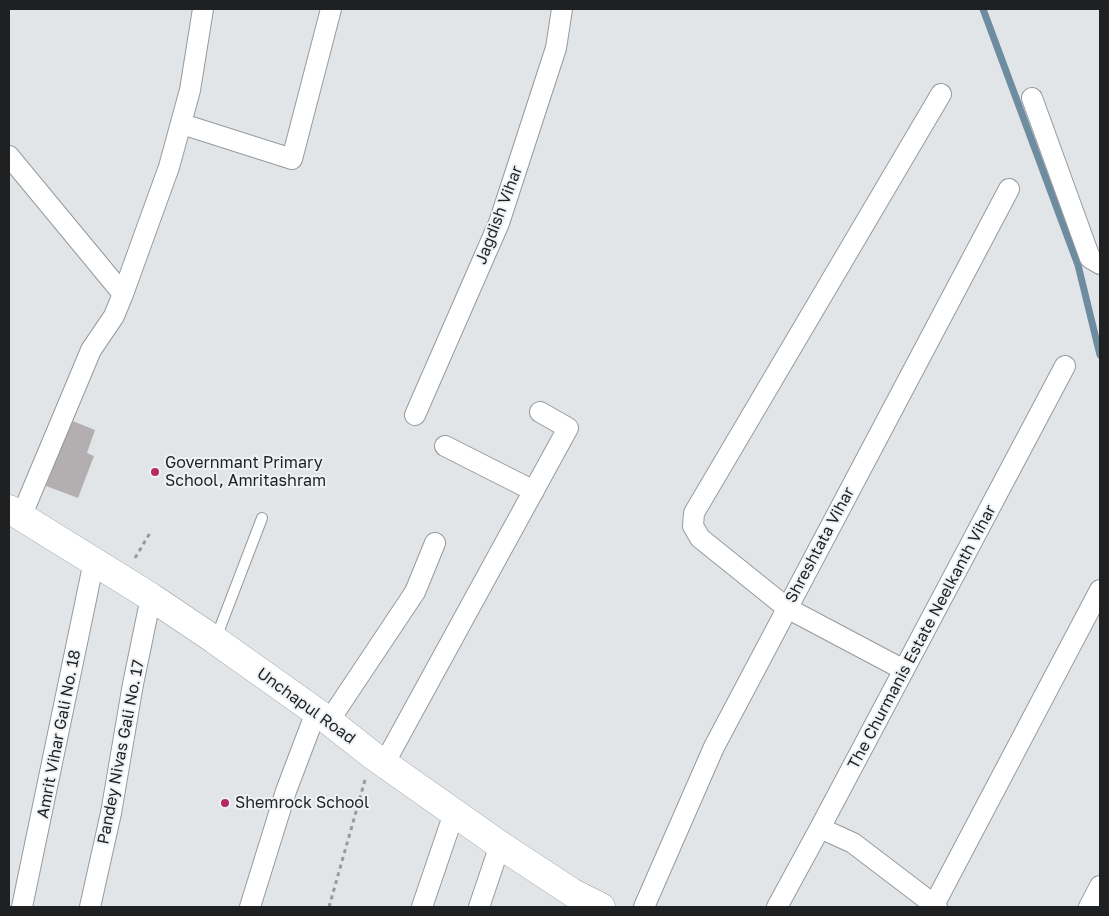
<!DOCTYPE html>
<style>
body{margin:0}
#map{position:relative;width:1109px;height:916px;overflow:hidden;background:#e2e5e8;font-family:"Golos Text",sans-serif}
canvas{display:block}
.frame{position:absolute;inset:0;border:10px solid #1f2021;pointer-events:none}
</style>
<div id="map">
<canvas width="1109" height="916"></canvas>
<div class="frame"></div>
</div>
<script>
const context = document.querySelector('canvas').getContext('2d');
context.lineJoin = 'round';
const shape = rows => new Path2D(rows.map(r => 'M' + r).join(''));
function trace(path, color, width, dash) { context.strokeStyle = color; context.lineWidth = width; context.lineCap = dash ? 'butt' : 'round'; context.setLineDash(dash || []); context.stroke(path); }
function fillPath(path, color) { context.fillStyle = color; context.fill(path, 'evenodd'); }
function label(font, color, halo, rows, align = 'center') {
  context.font = font + ' "Golos Text",sans-serif'; context.lineWidth = 4; context.setLineDash([]); context.textBaseline = 'middle'; context.strokeStyle = halo; context.fillStyle = color; for (const [text, x, y, turn = 0] of rows) {
    context.save(); context.translate(x, y); context.rotate((+turn || 0) * Math.PI / 180); context.textAlign = isNaN(turn) ? turn : align; if (halo) context.strokeText(text, 0, 0); context.fillText(text, 0, 0); context.restore();
  }
}
trace(shape([
 [983,9,1078,265,1100,355]
]), '#6d8ca0', 7);
fillPath(shape([
 [70,420,95,430,87,453,94,456,78,498,46,486]
]), '#b3afb0');
const lane = shape([
 [216,638,262,518]
]);
const street = shape([
 [1032,98,1090,258,1100,264],
 [182,124,292,159,331,9],
 [9,156,123,294],
 [415,415,499,223,556,48,562,9],
 [445,446,534,491],
 [21,517,91,350,114,316,123,294,169,167,190,90,203,9],
 [904,670,787,608,700,538,693,526,694,513,941,94],
 [329,721,415,592,435,543],
 [384,764,568,428,540,412],
 [820,828,853,843,937,907],
 [934,905,1100,590],
 [22,907,94,561],
 [90,907,111,813,133,684,151,597],
 [250,907,286,791,316,712],
 [422,907,454,813],
 [479,907,500,845],
 [644,907,714,747,1009,189],
 [777,907,820,828,1065,366],
 [1089,907,1100,886]
]);
const secondary = shape([
 [9,509,151,597,215,640,329,721,372,755,500,845,573,893,601,907]
]);
trace(lane, '#979a9c', 12);
trace(street, '#979a9c', 22);
trace(secondary, '#979a9c', 29);
trace(shape([
 [135,558,150,533],
 [329,907,365,780]
]), '#989a9d', 3, [4, 4]);
trace(lane, '#fff', 10);
trace(street, '#fff', 20);
trace(secondary, '#fff', 28);
for (const [x, y, r, color] of [
 [155,472,5,"#b52a65"],
 [225,803,5,"#b52a65"]
]) { const dot = new Path2D(); dot.arc(x, y, r, 0, 2 * Math.PI); context.fillStyle = color; context.fill(dot); trace(dot, '#eff2f5', 2); }
label('16px', '#1f2021', '#eff2f5', [
 ["Jagdish Vihar",499,215,-69],
 ["Shreshtata Vihar",820,545,-62],
 ["The Churmanis Estate Neelkanth Vihar",922,637,-62],
 ["Unchapul Road",306,706,36],
 ["Amrit Vihar Gali No. 18",59,734,-79],
 ["Pandey Nivas Gali No. 17",121,752,-79]
]);
label('16px', '#1f2021', '#eff2f5', [
 ["Governmant Primary",165,463],
 ["School, Amritashram",165,481],
 ["Shemrock School",235,803]
], 'left');
</script>
